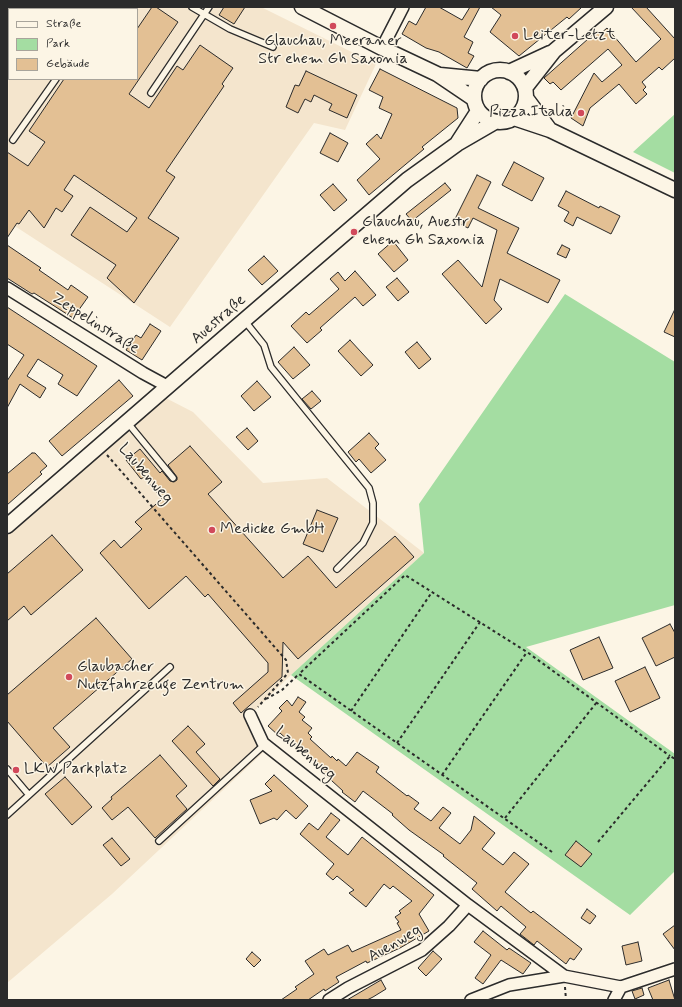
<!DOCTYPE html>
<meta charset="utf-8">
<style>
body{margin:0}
#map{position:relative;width:682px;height:1007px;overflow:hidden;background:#fcf5e5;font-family:Mynerve,sans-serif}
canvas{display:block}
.frame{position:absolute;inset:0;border:8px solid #2b2b2b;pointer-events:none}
.legend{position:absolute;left:8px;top:8px;width:130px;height:72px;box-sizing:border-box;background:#fcf5e5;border:1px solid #a8a49b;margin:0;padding:5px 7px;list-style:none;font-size:12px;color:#2b2b2b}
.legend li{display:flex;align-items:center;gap:8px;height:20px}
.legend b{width:20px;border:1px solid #a8a49b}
</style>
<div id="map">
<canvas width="682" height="1007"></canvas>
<div class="frame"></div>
<ul class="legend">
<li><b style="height:5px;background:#fcf5e5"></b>Straße</li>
<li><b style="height:11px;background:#a4dda2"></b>Park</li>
<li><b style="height:11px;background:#e3c094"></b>Gebäude</li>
</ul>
</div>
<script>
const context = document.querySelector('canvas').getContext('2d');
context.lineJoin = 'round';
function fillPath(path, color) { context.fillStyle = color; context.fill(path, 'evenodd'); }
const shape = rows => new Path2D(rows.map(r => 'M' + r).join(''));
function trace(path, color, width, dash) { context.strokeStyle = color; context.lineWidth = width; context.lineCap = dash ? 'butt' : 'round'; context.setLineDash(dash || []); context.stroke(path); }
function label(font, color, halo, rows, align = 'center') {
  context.font = font + ' Mynerve,sans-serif'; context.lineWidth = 3; context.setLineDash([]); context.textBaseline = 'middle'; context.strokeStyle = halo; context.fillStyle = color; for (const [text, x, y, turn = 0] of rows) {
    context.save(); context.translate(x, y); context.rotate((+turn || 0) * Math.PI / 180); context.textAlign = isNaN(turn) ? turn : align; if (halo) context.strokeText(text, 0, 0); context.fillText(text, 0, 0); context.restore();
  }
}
fillPath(shape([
 [28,7,261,7,376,64,345,130,314,123,170,327,7,221,7,56,9,52,9,79,137,79,137,9,27,9],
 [158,394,193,412,263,483,327,478,424,553,291,675,250,715,269,747,112,894,7,983,7,528]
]), '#f4e5cd');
fillPath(shape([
 [675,114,675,173,633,152],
 [565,294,675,362,675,605,526,647,675,754,675,871,630,915,291,675,424,553,419,504]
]), '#a4dda2');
const building = shape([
 [152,7,156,7,178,22,129,94,149,108,177,66,183,70,200,45,233,68,222,84,224,86,166,171,175,177,148,218,179,238,134,303,107,278,116,265,71,235,90,207,127,232,137,218,74,175,64,190,73,196,62,212,56,208,44,228,29,210,19,224,17,223,7,238,7,152,28,166,45,142,29,131,64,79,137,79,137,29,152,7],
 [224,7,245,7,234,24,219,15,224,7],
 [426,7,439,7,462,20,470,7,480,7,464,37,473,42,468,53,474,56,467,68,439,52,426,48,402,34,409,21,416,25,426,7],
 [491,7,582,7,569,19,567,17,519,56,490,32,501,15,491,7],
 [631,7,646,7,675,39,675,58,662,70,659,67,642,82,646,87,643,90,647,94,636,104,619,84,590,108,583,126,571,118,594,73,602,82,622,65,608,49,561,90,553,82,550,84,544,78,597,31,600,34,607,28,636,62,661,39,631,7],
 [380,69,457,108,458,118,422,147,424,149,369,195,357,180,380,159,366,144,377,134,381,139,392,114,379,108,383,97,369,90,380,69],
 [306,71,357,95,347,118,329,110,332,104,314,95,311,102,305,99,298,113,286,107,295,85,299,86,306,71],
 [330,133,348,143,338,162,320,153,330,133],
 [514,162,544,178,532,201,502,185,514,162],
 [477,175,491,182,478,208,519,228,507,253,560,280,548,303,500,279,494,300,502,309,486,324,442,274,458,260,482,287,497,230,473,218,468,228,454,221,477,175],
 [445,183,451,190,412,221,406,214,445,183],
 [333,184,347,200,334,211,320,195,333,184],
 [566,191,599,208,600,206,620,216,611,234,577,217,573,226,564,221,569,212,558,206,566,191],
 [393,241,408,260,394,272,378,254,393,241],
 [7,245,41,268,39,270,68,290,71,285,88,297,73,318,34,293,32,294,7,278,7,245],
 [562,245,570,249,566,258,557,254,562,245],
 [264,256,278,271,262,285,248,270,264,256],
 [355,271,376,295,363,306,355,297,320,328,322,330,307,343,291,326,306,312,309,315,339,289,330,279,338,272,345,281,355,271],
 [397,278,409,292,398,301,386,287,397,278],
 [7,307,97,366,77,396,58,384,63,375,38,359,27,376,46,388,40,398,20,384,7,408,7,381,24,355,7,344,7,307],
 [675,309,675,337,664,332,675,309],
 [150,324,161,331,142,360,126,350,136,335,141,338,150,324],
 [350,340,373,365,361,376,338,351,350,340],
 [417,342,431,359,419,369,405,352,417,342],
 [294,347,310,365,293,379,278,362,294,347],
 [119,380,133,396,62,456,49,441,119,380],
 [257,381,271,397,254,411,241,396,257,381],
 [312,391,321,401,311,409,302,399,312,391],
 [247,428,258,441,248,450,236,437,247,428],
 [369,433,379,444,375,448,386,460,371,473,359,459,356,462,348,452,369,433],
 [190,446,222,482,208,494,283,578,308,556,336,588,395,536,414,557,298,659,283,642,282,677,241,713,233,703,268,672,268,663,208,594,205,597,186,576,149,609,100,553,114,540,121,548,142,529,135,522,162,499,144,477,141,479,126,460,140,449,160,473,162,471,170,481,174,482,177,480,177,477,168,465,190,446],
 [32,453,35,453,47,466,40,472,42,474,7,505,7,474,32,453],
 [317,510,338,518,323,552,303,544,317,510],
 [52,535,83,570,31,615,24,606,7,621,7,574,52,535],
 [96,618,132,659,53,728,70,747,47,767,7,721,7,695,96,618],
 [670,624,675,633,675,657,656,666,642,638,670,624],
 [599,637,613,668,583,680,570,650,599,637],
 [645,667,660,698,630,712,615,681,645,667],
 [298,697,306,702,299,712,305,717,302,720,312,728,308,733,312,737,310,739,331,758,332,756,337,761,338,759,346,766,357,752,379,767,376,772,407,796,408,795,419,803,414,809,431,821,443,807,451,813,439,828,460,844,471,830,474,816,495,833,482,849,503,865,514,852,529,864,505,892,531,913,533,911,582,949,574,960,570,958,566,964,537,941,534,945,520,934,526,927,501,906,497,911,472,889,477,883,443,856,444,855,409,830,392,815,393,814,363,791,355,802,342,792,343,791,320,770,321,768,300,749,299,750,280,733,278,735,268,726,282,711,279,708,287,700,292,706,298,697],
 [188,726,205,744,196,752,220,779,213,786,172,741,188,726],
 [160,755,187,786,176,796,187,809,155,838,128,807,112,820,102,808,112,799,111,797,160,755],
 [274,775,308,806,296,819,286,810,277,820,274,818,260,824,250,800,272,791,265,784,274,775],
 [65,777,92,807,72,825,45,794,65,777],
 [331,813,340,820,326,837,348,855,362,837,434,895,419,914,429,931,400,948,367,963,366,961,336,977,339,982,325,991,324,989,308,1000,281,1000,297,989,295,987,314,974,305,961,324,949,328,955,348,945,352,952,401,930,397,923,399,922,395,917,401,913,399,911,412,901,393,886,390,889,384,884,366,907,349,893,354,890,337,876,333,880,326,874,334,864,300,834,309,823,318,830,331,813],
 [112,838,130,859,121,866,103,845,112,838],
 [576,841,592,854,581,867,565,855,576,841],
 [587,909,596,916,590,924,581,918,587,909],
 [675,925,675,950,663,934,675,925],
 [483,931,507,950,509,948,531,963,523,974,501,960,483,984,475,978,491,955,474,942,483,931],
 [638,942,642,961,626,965,622,946,638,942],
 [433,951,442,959,426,976,418,968,433,951],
 [252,952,261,960,254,967,246,959,252,952],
 [381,980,386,989,373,997,367,1000,347,1000,381,980],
 [669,980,675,1000,653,1000,648,988,669,980],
 [642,988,644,995,635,999,632,991,642,988]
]);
fillPath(building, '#e3c094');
trace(building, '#2b2b2b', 1);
const service = shape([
 [192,7,230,29,273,47],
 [107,9,108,7],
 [151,93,209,7],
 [13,140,56,79],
 [244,320,264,345,271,367,369,488,373,503,373,523,363,543,337,569],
 [127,422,173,478],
 [7,769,29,795,170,667],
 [7,815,29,795],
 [159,841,265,744]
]);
const minor = shape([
 [382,48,403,7],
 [7,288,143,373,167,386],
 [250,715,263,743,468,905,564,976,621,987,675,969],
 [329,1000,348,988,422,950,449,926,468,905],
 [471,1000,509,985,564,976],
 [614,1000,621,987]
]);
const tertiary = shape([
 [302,7,382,48,437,74,474,99],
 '474 96a26 26 0 1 1 52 0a26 26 0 1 1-52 0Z',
 [509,72,550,53],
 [440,75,481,79],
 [525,88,554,51,606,7],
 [526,98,550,130],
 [514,118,550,130,675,190],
 [458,142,478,111],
 [7,526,234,329,407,180,457,144,495,122]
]);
trace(service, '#2b2b2b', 8);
trace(minor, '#2b2b2b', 14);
trace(tertiary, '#2b2b2b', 17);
trace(shape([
 [107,455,286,660,288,673,258,707],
 [266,699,282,690,299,674],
 [351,711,432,592],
 [397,743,480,622],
 [442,775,527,652],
 [505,818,597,702],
 [598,842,670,756,675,759],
 [552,852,299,674,405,575,527,652,670,756],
 [565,987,566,1000]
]), '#2b2b2b', 2, [3, 3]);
trace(service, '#fcf5e5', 5.5);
trace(minor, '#fcf5e5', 11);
trace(tertiary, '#fcf5e5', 14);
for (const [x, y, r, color] of [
 [333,26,4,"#d1495b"],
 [515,36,4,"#d1495b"],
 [581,113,4,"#d1495b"],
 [354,232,4,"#d1495b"],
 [212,530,4,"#d1495b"],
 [69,677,4,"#d1495b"],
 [16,770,4,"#d1495b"]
]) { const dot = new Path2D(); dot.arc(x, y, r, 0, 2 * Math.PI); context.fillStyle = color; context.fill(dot); trace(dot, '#fcf5e5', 1.5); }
label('16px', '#2b2b2b', '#fcf5e5', [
 ["Leiter-Letzt",523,36],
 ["Glauchau, Meeraner",333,42,"center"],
 ["Str ehem Gh Saxonia",333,60,"center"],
 ["Pizza Italia",573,113,"right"],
 ["Glauchau, Auestr",362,223],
 ["ehem Gh Saxonia",362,241],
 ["Medicke GmbH",220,530],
 ["Glaubacher",77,668],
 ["Nutzfahrzeuge Zentrum",77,686],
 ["LKW Parkplatz",24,770]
], 'left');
label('16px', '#2b2b2b', '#fcf5e5', [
 ["Auestraße",219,320,-41],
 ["Zeppelinstraße",95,324,32],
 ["Laubenweg",145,474,49],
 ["Laubenweg",305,754,40],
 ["Auenweg",395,944,-30]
]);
</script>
